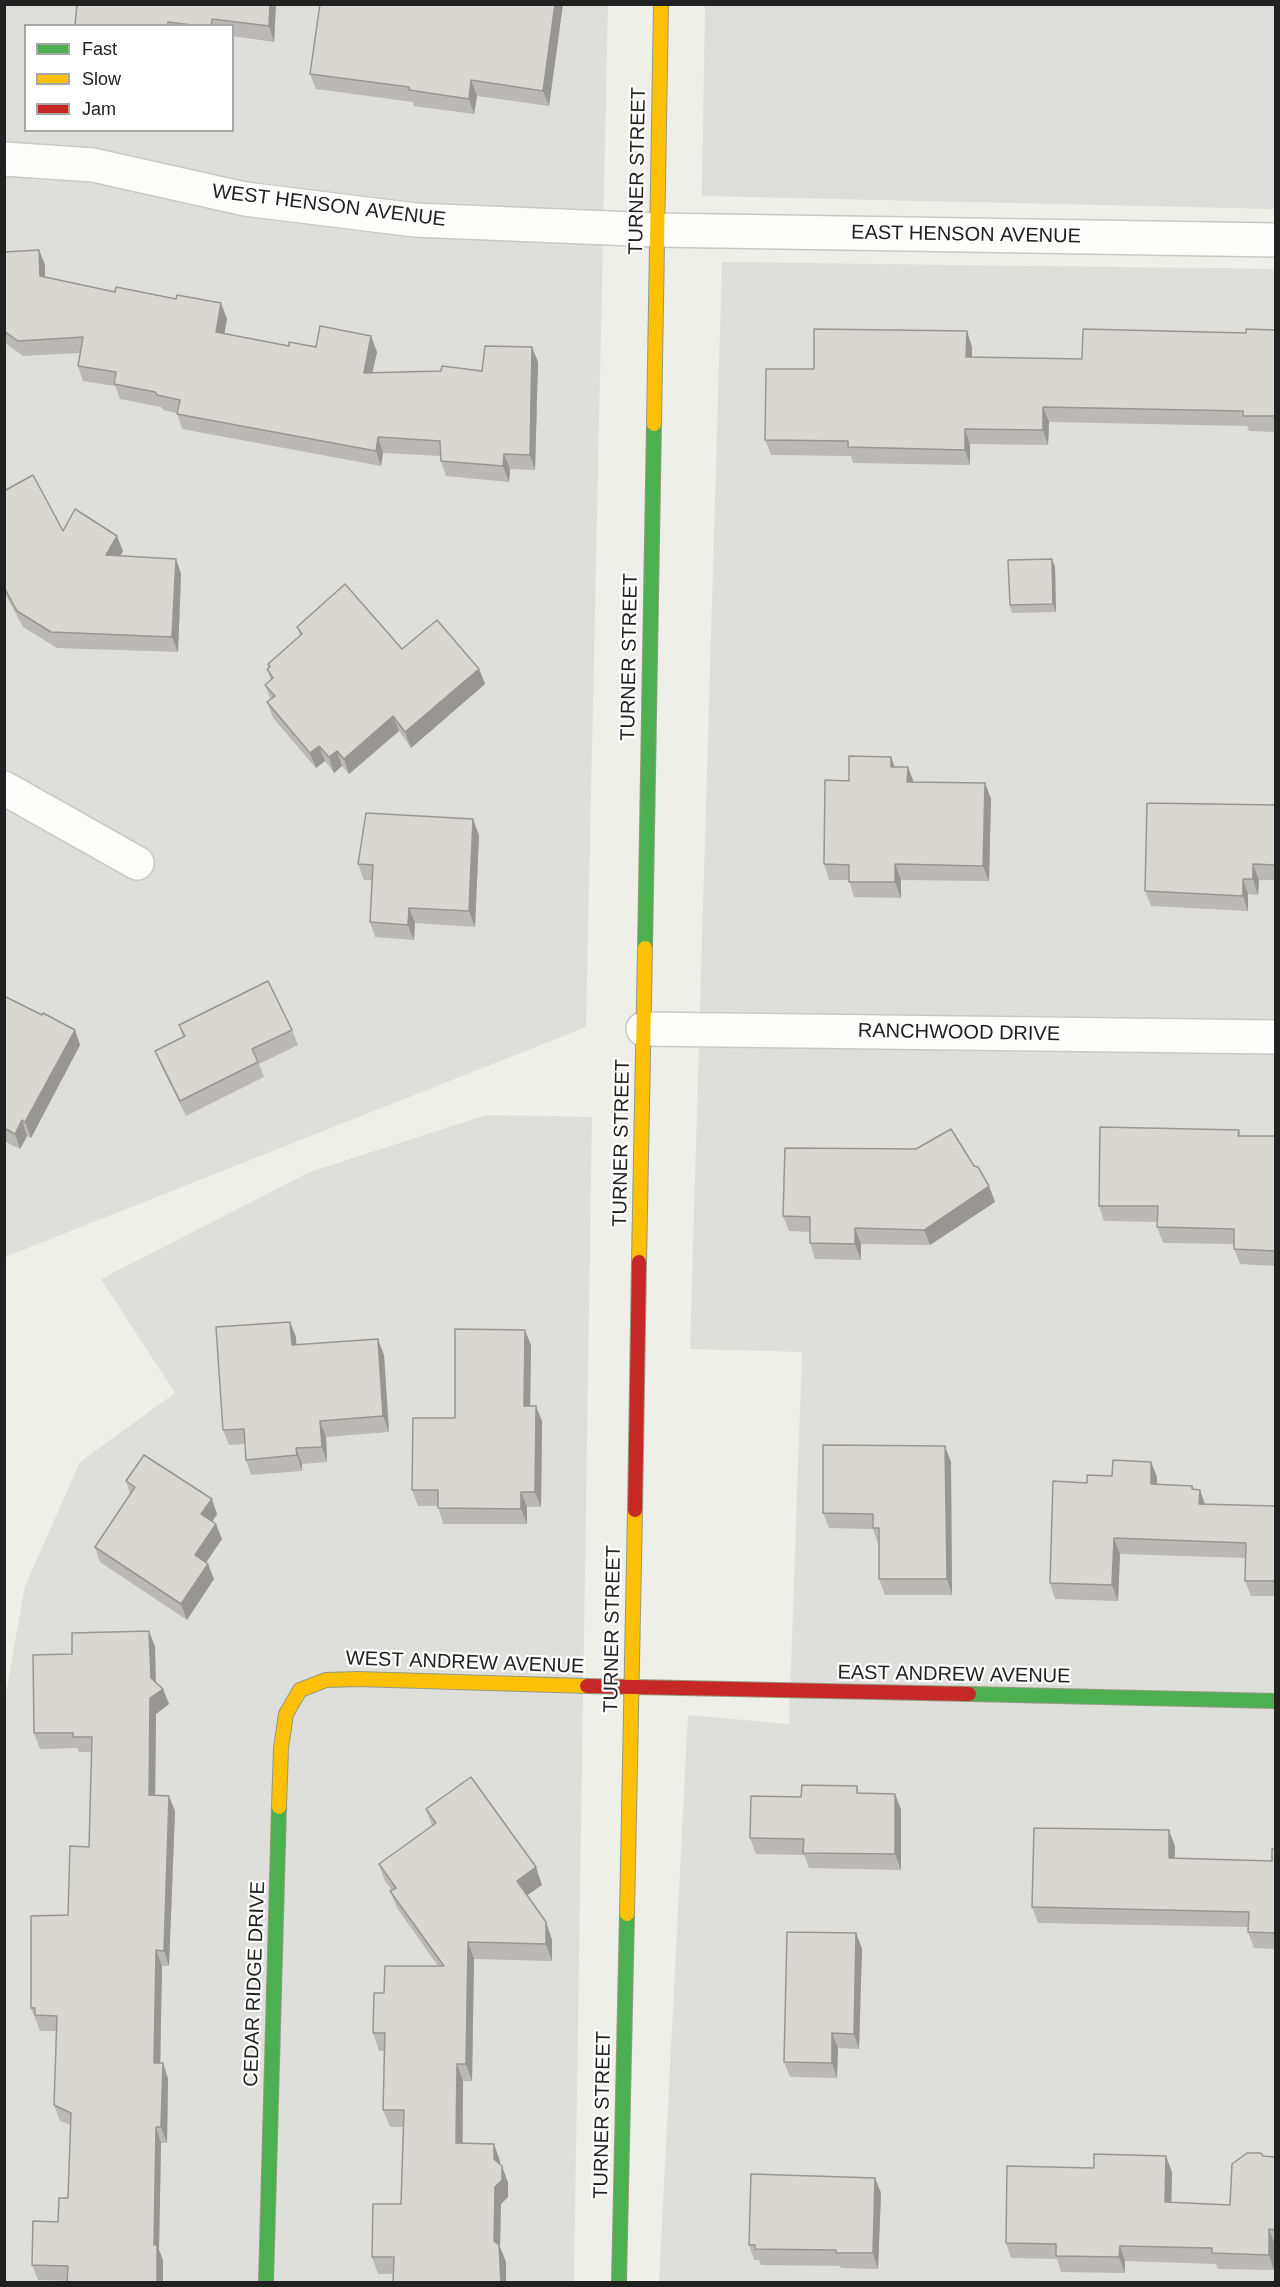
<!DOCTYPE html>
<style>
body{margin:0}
#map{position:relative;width:1280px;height:2287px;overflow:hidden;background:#efefea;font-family:Arial,sans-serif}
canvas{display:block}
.frame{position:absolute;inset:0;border:6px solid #212121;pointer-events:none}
.legend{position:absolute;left:24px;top:24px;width:210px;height:108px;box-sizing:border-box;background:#fff;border:2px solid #a6a6a6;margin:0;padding:8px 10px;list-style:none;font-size:18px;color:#212121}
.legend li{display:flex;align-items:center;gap:12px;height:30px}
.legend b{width:30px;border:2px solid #a6a6a6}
</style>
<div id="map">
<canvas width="1280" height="2287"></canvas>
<div class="frame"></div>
<ul class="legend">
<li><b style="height:8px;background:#4caf50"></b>Fast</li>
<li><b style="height:8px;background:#ffc107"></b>Slow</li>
<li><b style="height:8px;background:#c62828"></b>Jam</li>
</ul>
</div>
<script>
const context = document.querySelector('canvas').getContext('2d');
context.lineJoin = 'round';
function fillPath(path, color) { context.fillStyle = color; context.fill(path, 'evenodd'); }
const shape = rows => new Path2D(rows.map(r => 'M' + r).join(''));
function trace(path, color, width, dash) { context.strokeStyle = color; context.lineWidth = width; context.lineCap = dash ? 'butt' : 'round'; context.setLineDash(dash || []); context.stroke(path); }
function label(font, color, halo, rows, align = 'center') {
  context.font = font + ' Arial,sans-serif'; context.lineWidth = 4.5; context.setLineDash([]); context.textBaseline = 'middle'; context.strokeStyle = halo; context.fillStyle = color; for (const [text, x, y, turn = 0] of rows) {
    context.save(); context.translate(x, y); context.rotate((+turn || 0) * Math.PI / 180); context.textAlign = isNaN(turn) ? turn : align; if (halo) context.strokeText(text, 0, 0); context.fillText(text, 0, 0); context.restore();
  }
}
fillPath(shape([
 [5,5,608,5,586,1027,5,1257],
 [26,26,232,26,232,130,26,130],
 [722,262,1275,269,1275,2282,659,2282,688,1715,789,1724,802,1352,690,1349],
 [486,1115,592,1117,574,2282,5,2282,4,1703,25,1586,80,1462,175,1393,101,1279,310,1172]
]), '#dededb');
fillPath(shape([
 [705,5,1275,5,1275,209,702,196]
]), '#dddddb');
const street = shape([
 [4,159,93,165,245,199,415,220,657,230,1276,240],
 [4,788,137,863],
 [643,1029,1276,1037]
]);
const fast = shape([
 [645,948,654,424],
 [969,1694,1276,1701],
 [266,2282,279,1807],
 [619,2282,627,1914]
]);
const slow = shape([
 [654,424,661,4],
 [639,1262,645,948],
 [279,1807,281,1748,286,1714,300,1690,326,1680,358,1679,587,1686],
 [627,1914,635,1510]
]);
const jam = shape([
 [635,1510,639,1262],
 [587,1686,969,1694]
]);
trace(street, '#c8c8c6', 36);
trace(fast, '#949b80', 16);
trace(slow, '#949b80', 16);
trace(jam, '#949b80', 16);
trace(street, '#fdfdfc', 33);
trace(fast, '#4caf50', 14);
trace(slow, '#ffc107', 14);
trace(jam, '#c62828', 14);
fillPath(shape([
 [276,4,274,42,232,36,232,26,75,26],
 [320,4,563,4,549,106,477,96,474,114,414,106,413,102,316,89,310,74],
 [39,250,45,265,45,277,227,319,224,334,289,346,377,352,372,373,482,371,538,362,535,470,510,469,509,482,446,476,441,461,440,456,383,453,381,466,182,429,177,413,163,410,161,407,120,399,115,386,83,381,78,366,80,353,23,356,4,342,4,252],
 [1275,330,1275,432,1249,431,1247,426,1049,422,1048,445,970,444,970,465,853,463,851,456,771,455,765,440,814,369,972,347,972,357,1082,359,1246,333],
 [4,491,63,531,123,551,120,556,176,559,181,574,178,652,57,648,23,627,4,592],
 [1052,559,1055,567,1056,612,1012,613,1010,605],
 [297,627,402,649,479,669,485,684,411,748,399,731,349,774,342,766,334,773,325,761,316,768,273,718,267,702,271,700,265,685,271,680,267,669,269,667,268,664,300,636],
 [894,767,908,767,913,782,985,783,991,799,989,881,901,880,901,898,854,897,849,880,829,880,824,864,849,781],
 [1275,805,1275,880,1259,880,1258,895,1248,894,1248,911,1151,906,1145,891],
 [479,835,475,927,415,923,414,940,375,937,370,922,372,880,364,880,358,864],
 [4,996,42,1015,75,1030,80,1045,31,1138,27,1136,20,1149,4,1141],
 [179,1025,292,1030,298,1045,259,1064,264,1077,186,1116,161,1066,155,1051,183,1037],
 [1239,1130,1241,1136,1275,1136,1275,1266,1240,1264,1234,1249,1234,1244,1163,1243,1157,1227,1158,1222,1104,1221,1099,1206],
 [974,1166,989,1186,995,1202,930,1245,861,1244,861,1260,815,1259,810,1243,810,1232,789,1231,783,1216],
 [296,1337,296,1344,384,1355,389,1432,326,1437,327,1462,302,1464,302,1471,251,1475,246,1460,245,1444,229,1445,223,1430],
 [531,1345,530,1406,542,1421,541,1507,527,1507,527,1524,443,1524,438,1506,418,1506,412,1490,455,1418],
 [951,1462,952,1595,885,1595,879,1579,879,1544,878,1544,873,1529,829,1528,823,1513],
 [1151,1462,1157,1477,1157,1484,1192,1486,1194,1489,1200,1490,1205,1504,1275,1506,1275,1596,1251,1596,1245,1581,1246,1558,1120,1554,1118,1601,1055,1599,1050,1583,1087,1483,1112,1476],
 [126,1481,217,1514,213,1521,222,1539,206,1562,214,1579,187,1620,100,1562,95,1547,130,1493],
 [149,1631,155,1647,156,1682,163,1689,169,1704,156,1714,155,1795,169,1796,175,1811,169,1966,162,1966,160,2063,163,2063,168,2079,167,2143,161,2143,159,2250,163,2260,67,2281,38,2280,32,2265,58,2222,68,2198,71,2125,60,2121,54,2105,56,2031,40,2031,31,2008,68,1915,89,1847,92,1752,79,1752,77,1748,40,1749,34,1733,72,1654],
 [857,1786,859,1793,901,1809,901,1870,809,1868,804,1855,756,1854,750,1838,801,1797],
 [426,1809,542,1885,527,1895,546,1922,552,1940,552,1961,474,1959,472,2081,463,2081,463,2143,500,2161,500,2165,502,2166,508,2183,508,2197,501,2204,500,2247,506,2262,506,2283,393,2283,394,2274,378,2274,372,2257,401,2204,403,2127,390,2127,383,2110,384,2051,379,2051,373,2033,384,1993,438,1966,397,1908,390,1891,392,1890,385,1881,379,1864,432,1826],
 [1175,1846,1175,1858,1272,1861,1275,1849,1275,1949,1254,1948,1248,1932,1248,1927,1038,1923,1032,1907],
 [856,1933,862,1949,859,2049,838,2048,837,2078,790,2077,784,2062],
 [1263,2156,1275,2157,1275,2245,1274,2270,1218,2269,1216,2264,1125,2261,1125,2273,1061,2272,1057,2259,1011,2258,1006,2243,1172,2172,1171,2202,1230,2205],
 [875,2178,881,2193,878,2269,841,2268,840,2266,761,2265,759,2260,754,2260,749,2245]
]), '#bab9b5');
fillPath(shape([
 [270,4,276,4,274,42,269,26],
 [555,4,563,4,549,106,543,91],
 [471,80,477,96,474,114,469,99],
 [39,250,45,265,45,291,40,276],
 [221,303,227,319,222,347,216,332],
 [967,331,972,347,972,372,966,357],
 [371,336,377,352,369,388,364,373],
 [532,347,538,362,535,470,530,455],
 [1043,407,1049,422,1048,445,1043,430],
 [965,429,970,444,970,465,965,450],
 [378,437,383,453,381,466,376,451],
 [504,454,510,469,509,482,503,466],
 [117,536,123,551,111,571,106,555],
 [176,559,181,574,178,652,172,637],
 [1052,559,1055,567,1056,612,1053,604],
 [479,669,485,684,411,748,405,732],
 [393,716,399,731,349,774,344,759],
 [319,746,325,761,316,768,310,753],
 [337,751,342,766,334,773,329,757],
 [891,757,897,773,891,767],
 [908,767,914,783,907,782],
 [985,783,991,799,989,881,983,866],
 [473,819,479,835,475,927,469,911],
 [895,864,901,880,901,898,895,882],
 [1253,864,1259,880,1258,895,1253,879],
 [1243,879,1248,894,1248,911,1243,896],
 [409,908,415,923,414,940,408,925],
 [75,1030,80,1045,31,1138,25,1122],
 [22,1120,27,1136,20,1149,15,1134],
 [989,1186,995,1202,930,1245,924,1230],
 [855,1228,861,1244,861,1260,855,1244],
 [290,1322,296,1337,297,1360,292,1345],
 [525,1330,531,1345,530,1421,524,1406],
 [378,1339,384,1355,389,1432,383,1416],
 [536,1406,542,1421,541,1507,535,1492],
 [320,1421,326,1437,327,1462,322,1447],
 [945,1446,951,1462,952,1595,947,1579],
 [296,1448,302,1464,302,1471,297,1455],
 [1151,1462,1157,1477,1156,1500,1151,1484],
 [1200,1490,1205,1505,1199,1504],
 [521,1492,527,1507,527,1524,521,1509],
 [212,1499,217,1514,207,1529,201,1514],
 [216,1524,222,1539,201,1570,195,1555],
 [1114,1538,1120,1554,1118,1601,1112,1585],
 [208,1564,214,1579,187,1620,181,1604],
 [149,1631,155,1647,156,1693,151,1678],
 [163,1689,169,1704,156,1714,155,1811,149,1795,150,1698],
 [895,1794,901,1809,901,1870,895,1854],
 [169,1796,175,1811,169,1966,164,1951],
 [1169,1830,1175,1846,1174,1873,1169,1858],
 [536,1867,542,1885,523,1898,517,1881],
 [546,1922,552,1940,552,1961,546,1944],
 [856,1933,862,1949,859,2049,854,2034],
 [468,1942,474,1959,472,2081,466,2064],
 [156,1950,162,1966,160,2078,154,2063],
 [832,2033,838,2048,837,2078,832,2063],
 [163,2063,168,2079,167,2143,161,2127],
 [457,2064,463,2081,462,2160,456,2143],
 [156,2127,161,2143,159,2250,163,2260,163,2283,157,2283,154,2245],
 [494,2144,500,2161,500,2176,494,2159],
 [1166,2156,1172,2172,1171,2217,1165,2202],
 [502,2166,508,2183,508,2197,501,2204,500,2247,506,2262,506,2283,501,2283,494,2241,495,2187],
 [875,2178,881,2193,878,2269,873,2253],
 [1269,2229,1275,2245,1274,2270,1269,2255],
 [1120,2246,1125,2261,1125,2273,1119,2257]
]), '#979693');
const building = shape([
 [77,4,270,4,269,26,212,19,211,26,200,26,168,22,168,26,75,26,77,4],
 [320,4,555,4,543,91,471,80,469,99,409,90,409,87,310,74,320,4],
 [39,250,40,276,115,292,116,287,176,299,177,295,221,303,216,332,289,346,289,342,316,347,320,326,371,336,364,373,441,371,442,366,482,371,485,346,532,347,530,455,504,454,503,466,441,461,440,441,378,437,376,451,177,414,180,400,157,395,155,392,114,384,116,372,78,366,83,337,18,341,4,331,4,252,39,250],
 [814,329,967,331,966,357,1082,359,1083,329,1246,333,1246,329,1275,330,1275,416,1243,416,1243,411,1043,407,1043,430,965,429,965,450,848,447,848,441,765,440,766,369,814,369,814,329],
 [33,475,63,531,75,509,117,536,106,555,176,559,172,637,51,632,17,611,4,587,4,491,33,475],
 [1052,559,1053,604,1010,605,1008,560,1052,559],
 [345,584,402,649,437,620,479,669,405,732,393,716,344,759,337,751,329,757,319,746,310,753,267,702,275,696,265,685,273,678,267,669,270,667,268,664,302,634,297,627,345,584],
 [849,756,891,757,891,767,908,767,907,782,985,783,983,866,895,864,895,882,849,882,849,865,824,864,825,780,849,781,849,756],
 [1147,803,1275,805,1275,865,1253,864,1253,879,1243,879,1243,896,1145,891,1147,803],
 [366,813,473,819,469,911,409,908,408,925,370,922,373,865,358,864,366,813],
 [268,981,292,1030,252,1049,258,1062,180,1101,155,1051,185,1036,179,1025,268,981],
 [4,996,42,1015,43,1013,75,1030,25,1122,22,1120,15,1134,4,1128,4,996],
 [1100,1127,1239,1130,1238,1136,1275,1136,1275,1251,1234,1249,1234,1229,1157,1227,1158,1206,1099,1206,1100,1127],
 [951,1129,974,1166,978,1167,989,1186,924,1230,855,1228,855,1244,810,1243,810,1217,783,1216,785,1148,916,1149,951,1129],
 [290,1322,292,1345,378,1339,383,1416,320,1421,322,1447,296,1448,297,1455,246,1460,244,1429,223,1430,216,1327,290,1322],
 [455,1329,525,1330,524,1406,536,1406,535,1492,521,1492,521,1509,438,1508,438,1490,412,1490,413,1418,455,1418,455,1329],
 [823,1445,945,1446,947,1579,879,1579,879,1528,873,1528,873,1514,823,1513,823,1445],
 [144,1455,212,1499,201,1514,216,1524,195,1555,208,1564,181,1604,95,1547,135,1487,126,1481,144,1455],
 [1113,1460,1151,1462,1151,1484,1192,1486,1192,1489,1200,1490,1199,1504,1275,1506,1275,1581,1245,1581,1246,1543,1114,1538,1112,1585,1050,1583,1053,1481,1087,1483,1087,1475,1112,1476,1113,1460],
 [149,1631,151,1678,163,1689,150,1698,149,1795,169,1796,164,1951,156,1950,154,2063,163,2063,161,2127,156,2127,154,2245,157,2245,157,2283,67,2283,68,2266,32,2265,33,2221,58,2222,59,2198,68,2198,71,2113,54,2105,57,2016,35,2015,35,2008,31,2008,31,1916,68,1915,70,1846,89,1847,92,1737,73,1737,73,1733,34,1733,33,1655,72,1654,72,1633,149,1631],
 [471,1777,536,1867,517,1881,546,1922,546,1944,468,1942,466,2064,457,2064,456,2143,494,2144,494,2159,502,2166,502,2180,495,2187,494,2241,499,2245,501,2283,393,2283,394,2257,372,2257,373,2204,401,2204,404,2110,383,2110,385,2033,373,2033,374,1993,384,1993,385,1966,444,1966,390,1891,396,1888,379,1864,436,1823,426,1809,471,1777],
 [802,1785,857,1786,857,1793,895,1794,895,1854,803,1853,804,1839,750,1838,751,1796,801,1797,802,1785],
 [1034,1828,1169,1830,1169,1858,1272,1861,1272,1849,1275,1849,1275,1933,1248,1932,1249,1912,1032,1907,1034,1828],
 [787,1932,856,1933,854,2034,832,2033,832,2063,784,2062,787,1932],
 [1247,2153,1261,2153,1263,2156,1275,2157,1275,2230,1269,2229,1269,2255,1212,2253,1212,2248,1120,2246,1119,2257,1056,2256,1056,2244,1006,2243,1007,2166,1094,2168,1094,2154,1166,2156,1165,2202,1230,2205,1232,2164,1247,2153],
 [751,2174,875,2178,873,2253,836,2253,836,2250,755,2249,755,2245,749,2245,751,2174]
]);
fillPath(building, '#d8d7d2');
trace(building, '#979693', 1.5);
label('20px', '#212121', '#fff', [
 ["TURNER STREET",638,171,-89],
 ["WEST HENSON AVENUE",329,206,7],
 ["EAST HENSON AVENUE",966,235,1],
 ["TURNER STREET",630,657,-89],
 ["RANCHWOOD DRIVE",959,1033,1],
 ["TURNER STREET",622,1143,-89],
 ["TURNER STREET",613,1629,-89],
 ["WEST ANDREW AVENUE",465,1663,2],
 ["EAST ANDREW AVENUE",954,1675,1],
 ["CEDAR RIDGE DRIVE",255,1984,-88],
 ["TURNER STREET",603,2115,-89]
]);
</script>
